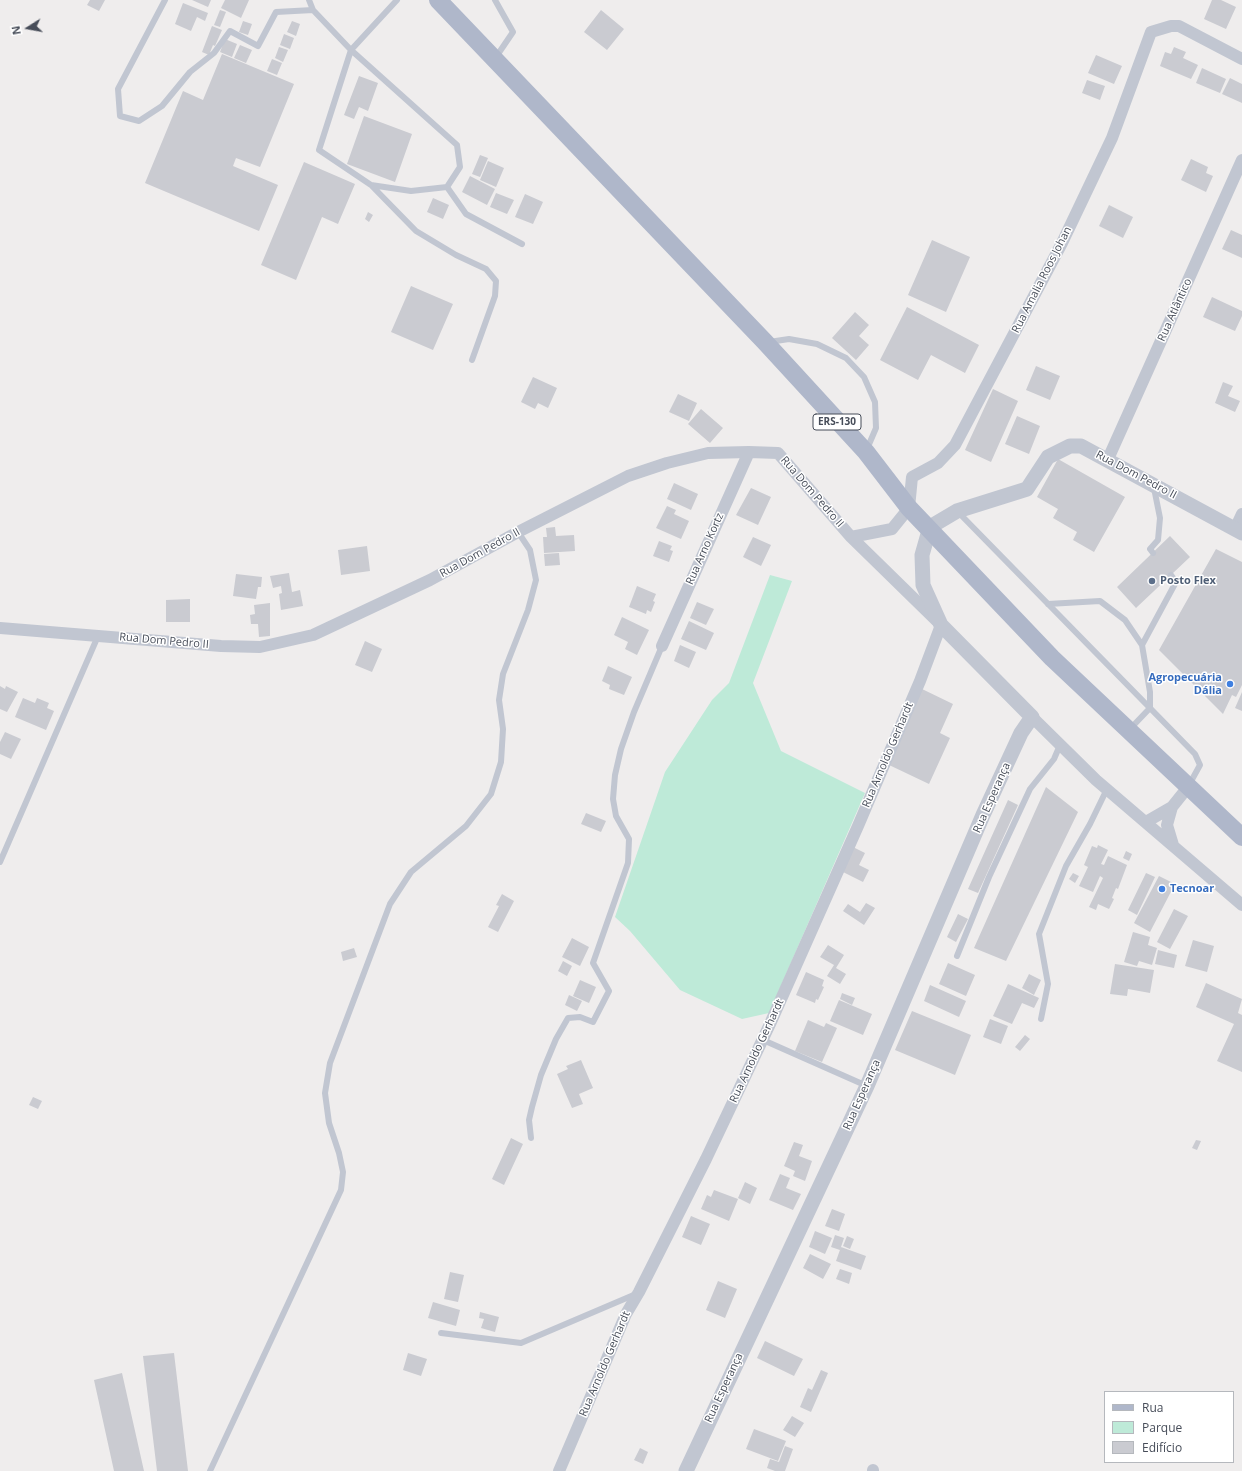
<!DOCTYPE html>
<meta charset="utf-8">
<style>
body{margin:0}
#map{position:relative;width:1242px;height:1471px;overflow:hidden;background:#efeded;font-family:"Open Sans",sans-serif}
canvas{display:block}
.legend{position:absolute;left:1104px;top:1391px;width:130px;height:72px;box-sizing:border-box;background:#fff;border:1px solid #b5b8bd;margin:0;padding:5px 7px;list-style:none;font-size:12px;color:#474d59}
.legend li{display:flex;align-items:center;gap:8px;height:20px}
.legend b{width:20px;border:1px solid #b5b8bd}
.north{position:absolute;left:8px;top:8px;width:40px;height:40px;-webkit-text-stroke:3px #fff;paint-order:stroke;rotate:259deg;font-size:11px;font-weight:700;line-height:16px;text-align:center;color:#474d59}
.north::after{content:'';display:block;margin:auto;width:14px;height:18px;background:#474d59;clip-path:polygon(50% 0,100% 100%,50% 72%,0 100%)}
</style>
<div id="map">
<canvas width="1242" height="1471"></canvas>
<ul class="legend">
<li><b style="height:5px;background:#afb7ca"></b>Rua</li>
<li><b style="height:11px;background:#beead8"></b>Parque</li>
<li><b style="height:11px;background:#cacbd1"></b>Edifício</li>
</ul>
<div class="north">N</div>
</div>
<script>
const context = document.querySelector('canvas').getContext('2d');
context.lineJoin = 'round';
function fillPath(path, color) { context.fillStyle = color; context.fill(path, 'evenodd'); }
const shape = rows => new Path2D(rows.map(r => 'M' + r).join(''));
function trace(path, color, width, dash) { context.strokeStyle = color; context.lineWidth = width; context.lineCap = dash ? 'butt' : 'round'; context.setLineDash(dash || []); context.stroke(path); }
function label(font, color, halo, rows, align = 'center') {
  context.font = font + ' "Open Sans",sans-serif'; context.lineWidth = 3; context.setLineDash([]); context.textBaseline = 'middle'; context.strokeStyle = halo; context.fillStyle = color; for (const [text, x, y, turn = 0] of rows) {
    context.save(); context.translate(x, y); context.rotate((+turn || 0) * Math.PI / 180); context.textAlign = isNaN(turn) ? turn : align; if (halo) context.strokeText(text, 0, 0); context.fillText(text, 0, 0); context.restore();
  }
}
fillPath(shape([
 [770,575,792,581,753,683,781,751,865,793,769,1013,742,1019,680,990,630,931,615,917,665,772,712,700,729,683]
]), '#beead8');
fillPath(shape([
 [90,0,105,0,99,11,87,5],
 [192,0,211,0,208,7],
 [225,0,249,0,241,18,221,8],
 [1212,0,1221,0,1236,7,1226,29,1204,19],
 [183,3,208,13,205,21,197,17,191,31,175,24],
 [220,10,226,12,220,27,214,25],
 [601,10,624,29,607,50,584,32],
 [243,21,252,24,248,35,239,32],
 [292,21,300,24,296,36,287,32],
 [212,26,222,30,215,46,213,45,209,55,202,52],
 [284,34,294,38,290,49,280,45],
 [225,39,237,44,232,57,220,52],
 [240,45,252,50,246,63,234,58],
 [279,47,288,50,283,62,275,58],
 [1174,47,1186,52,1183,58,1198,65,1191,79,1160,66,1165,52,1171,54],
 [222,54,294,84,260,167,236,158,233,166,278,185,259,231,145,183,183,91,203,100],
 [1096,55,1122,66,1114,84,1088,73],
 [272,59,282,63,277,75,267,71],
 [1202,68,1226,79,1220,93,1196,83],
 [359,76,378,83,368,111,359,107,354,119,344,115],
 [1230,78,1242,84,1242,103,1222,94],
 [1087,80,1105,86,1100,100,1082,93],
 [364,116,412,134,395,182,347,164],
 [480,155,488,158,480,177,472,174],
 [1191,159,1208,167,1206,173,1213,176,1206,192,1181,180],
 [488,161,504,168,496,187,480,180],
 [304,162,355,184,338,224,322,217,296,280,261,265],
 [470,176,495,189,487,205,462,192],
 [496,193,514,200,507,214,490,207],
 [525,194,543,202,533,224,515,217],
 [433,198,449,205,443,219,427,212],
 [1109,205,1133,217,1123,238,1099,226],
 [368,212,373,215,369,222,365,219],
 [1231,230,1242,235,1242,258,1222,249],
 [932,240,970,257,946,312,908,295],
 [411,286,453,304,433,350,391,332],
 [1212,297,1242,311,1242,316,1235,331,1203,317],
 [907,307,979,345,965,373,931,355,918,380,880,360],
 [855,312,869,325,859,336,869,345,856,360,832,338],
 [1036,366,1060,376,1050,400,1026,390],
 [533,377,557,388,548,408,538,403,535,409,521,402],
 [1223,382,1233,386,1228,396,1240,401,1235,412,1215,403],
 [993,389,1018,401,991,462,965,450],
 [678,394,697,403,689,421,669,412],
 [701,409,723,428,710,443,688,424],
 [1017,416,1040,426,1029,454,1005,444],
 [1058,459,1125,497,1094,552,1073,540,1077,532,1053,518,1058,509,1037,497],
 [674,483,698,494,691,510,667,499],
 [751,488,771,497,758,525,736,515],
 [667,506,676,510,674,514,689,521,681,539,656,528],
 [555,527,556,536,574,535,575,551,544,553,543,537,547,537,546,528],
 [1170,536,1190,557,1136,608,1117,587],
 [753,537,771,545,761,566,743,557],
 [659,541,672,546,670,550,673,551,669,562,653,556],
 [367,546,370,571,341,575,338,550],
 [1216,549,1242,562,1242,685,1236,697,1232,695,1223,714,1159,650],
 [559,553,560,565,545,566,544,554],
 [289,573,292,592,300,590,303,606,281,610,279,594,282,593,281,586,273,588,270,576],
 [236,574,262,577,261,587,258,587,256,599,233,596],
 [637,586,656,594,653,601,655,602,651,612,647,610,646,614,629,607],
 [190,599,190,622,166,622,166,600],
 [697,602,714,609,706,625,690,618],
 [270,603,270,636,259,637,258,624,251,624,250,615,255,614,254,605],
 [622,617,649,630,637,655,625,649,628,642,614,635],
 [689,621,714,633,706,650,681,639],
 [365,641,382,649,372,672,355,665],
 [680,645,696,652,689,668,674,661],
 [608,666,632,677,624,695,609,689,610,685,602,681],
 [0,686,5,689,6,686,18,692,7,712,0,709],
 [922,689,953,704,940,733,950,738,929,784,887,764],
 [1242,692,1242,711,1235,708],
 [23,698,35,703,37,698,49,703,47,708,54,711,46,730,15,717],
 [5,732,21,739,11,759,0,754,0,742],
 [1046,787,1078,812,1006,961,974,948],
 [1008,800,1018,805,978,893,968,889],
 [586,813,606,821,601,832,581,824],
 [1098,845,1108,850,1101,864,1104,865,1108,856,1127,865,1118,889,1116,888,1112,898,1114,899,1109,909,1098,904,1096,910,1089,907,1103,878,1100,876,1093,892,1079,886,1088,867,1084,865,1092,846,1097,848],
 [853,847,865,853,859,865,869,870,863,882,841,871],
 [1126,851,1132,854,1129,861,1123,858],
 [1073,873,1079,876,1075,883,1069,879],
 [1146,873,1155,877,1137,915,1128,910],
 [1159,876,1175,884,1150,932,1134,923],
 [502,894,514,901,498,932,488,927,499,906,496,905],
 [866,903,875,908,864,925,843,911,848,904,860,912],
 [1174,909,1188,916,1170,949,1157,942],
 [958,914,968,919,956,942,947,937],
 [1133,932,1150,937,1148,945,1157,948,1152,965,1139,961,1137,966,1124,962],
 [572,938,589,947,580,966,562,957],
 [1193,940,1214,946,1207,972,1185,966],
 [828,945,844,955,836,968,846,974,840,984,827,976,834,965,820,957],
 [354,948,357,957,343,961,341,952],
 [1158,950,1177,955,1174,968,1155,964],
 [563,961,572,966,567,976,558,971],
 [948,963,975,975,966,996,939,984],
 [1115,964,1154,970,1150,993,1128,989,1127,996,1110,994],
 [806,972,824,980,822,986,824,987,818,1000,816,999,815,1003,796,995],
 [1029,974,1041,980,1034,995,1022,988],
 [580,980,596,987,589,1003,573,996],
 [1206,983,1242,999,1238,1013,1242,1015,1242,1072,1217,1061,1234,1024,1196,1007],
 [1008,984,1039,998,1034,1008,1022,1003,1012,1024,993,1016],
 [930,985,966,1001,959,1017,924,1001],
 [842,993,855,998,852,1005,840,999],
 [569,995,582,1001,577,1011,565,1005],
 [839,1000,872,1014,863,1035,830,1021],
 [912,1011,971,1035,955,1075,895,1050],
 [990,1019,1008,1026,1001,1044,983,1037],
 [808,1020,824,1027,826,1023,837,1028,822,1062,795,1051],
 [1025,1035,1030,1039,1020,1051,1015,1047],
 [581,1060,593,1088,579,1094,583,1104,572,1108,557,1074,568,1069,566,1066],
 [33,1097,42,1101,38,1109,29,1105],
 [511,1138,523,1144,504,1185,492,1179],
 [1196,1140,1201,1141,1197,1150,1192,1148],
 [794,1142,803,1145,799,1156,812,1161,805,1181,793,1176,795,1171,784,1166],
 [780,1174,790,1178,786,1188,801,1194,793,1210,769,1200],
 [745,1182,757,1188,750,1204,738,1198],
 [714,1190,738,1199,729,1221,701,1209,707,1195,711,1197],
 [832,1209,845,1214,839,1231,825,1226],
 [691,1216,710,1224,701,1245,682,1237],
 [815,1231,832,1238,825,1254,809,1247],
 [835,1235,844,1238,840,1250,831,1247],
 [847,1236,854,1239,850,1249,843,1246],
 [841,1247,866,1256,861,1270,836,1261],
 [810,1254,831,1264,823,1279,803,1268],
 [840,1269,852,1273,849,1284,836,1279],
 [450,1272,464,1275,458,1302,444,1299],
 [718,1281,737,1289,725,1318,706,1310],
 [433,1302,460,1310,456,1326,428,1318],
 [480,1312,499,1317,495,1332,481,1328,484,1319,479,1318],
 [765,1341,803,1359,794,1376,757,1358],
 [174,1353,188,1471,157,1471,143,1356],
 [408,1353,427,1359,421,1376,403,1370],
 [821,1370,828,1373,811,1412,800,1407,808,1388,812,1390],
 [122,1373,144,1471,114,1471,94,1380],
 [792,1416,804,1423,795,1437,783,1430],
 [754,1429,786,1441,778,1461,746,1449],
 [785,1446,793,1449,785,1471,775,1471,767,1468,770,1459,779,1462],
 [640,1448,648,1452,643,1464,634,1460]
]), '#cacbd1');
trace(shape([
 [165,0,118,89,120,116,139,121,162,106,190,72,214,53,230,31,258,46,276,12,313,10,351,50,457,145,460,167,447,187,411,191,371,185,319,150,351,50,397,0],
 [309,0,313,10],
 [495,0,513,32,496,57],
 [371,185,416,231,456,255,486,269,496,281,495,296,472,360],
 [447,187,466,214,522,244],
 [769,342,789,339,817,344,846,358,864,377,875,402,876,428,867,449],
 [958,512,1195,754,1200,765,1189,785],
 [1153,553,1150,549,1158,540,1160,518,1154,488],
 [1048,604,1100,601,1125,620,1142,645],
 [1129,730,1150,708,1150,692,1142,645,1176,582,1171,575],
 [0,862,98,636],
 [957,956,989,877,1030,789,1054,759,1060,745],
 [1041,1019,1048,984,1039,934,1066,866,1090,824,1107,789],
 [763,1040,867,1086],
 [531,1138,529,1120,532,1107,541,1075,556,1039,568,1018,580,1017,593,1022,609,991,593,963,628,863,629,839,616,816,613,799,615,775,621,749,634,712,662,646],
 [441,1333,521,1343,636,1294],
 [210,1471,341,1190,343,1172,339,1153,329,1123,325,1093,330,1063,390,904,411,872,466,826,491,794,501,762,503,729,499,700,503,674,528,610,536,580,530,550,518,532]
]), '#c1c6d1', 6);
trace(shape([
 [1108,459,1242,160],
 [1235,529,1242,514],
 [851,537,892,529,909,508,912,477,938,463,955,445,1062,243,1112,138,1151,32,1171,26,1179,26,1242,59],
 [0,628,221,646,260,647,313,635,430,580,518,532,628,476,667,463,708,453,749,452,778,453,851,537,941,625,920,681,858,826,770,1024,706,1159,639,1292,626,1314,559,1471],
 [662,646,749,452],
 [1032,717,1096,780,1242,905],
 [1172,807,1167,825,1173,845],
 [1146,822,1172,807,1188,787],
 [873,1471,873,1470]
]), '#c1c6d1', 12);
trace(shape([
 [686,1471,867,1086,983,815,1021,733,1032,717,941,625,923,585,922,555,930,527,957,511,1027,489,1048,457,1070,446,1081,446,1242,533]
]), '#c1c6d1', 15);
trace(shape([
 [438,0,765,342,866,452,909,508,1052,658,1242,837]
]), '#afb7ca', 18);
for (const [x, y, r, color] of [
 [1152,581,4,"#5c6f8a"],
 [1230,684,4,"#3f7fe0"],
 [1162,889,4,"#3f7fe0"]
]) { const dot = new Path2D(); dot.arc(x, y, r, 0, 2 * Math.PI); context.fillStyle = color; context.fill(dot); trace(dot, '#fff', 1.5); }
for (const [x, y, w] of [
 [837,422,48]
]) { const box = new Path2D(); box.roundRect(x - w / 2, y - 8, w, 16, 3); context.fillStyle = '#fff'; context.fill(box); trace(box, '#474d59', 1); }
label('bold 10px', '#474d59', null, [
 ["ERS-130",837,422]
]);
label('11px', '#474d59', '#fff', [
 ["Rua Amalia Roos Johan",1042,280,-63],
 ["Rua Atlântico",1175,310,-66],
 ["Rua Dom Pedro II",1136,475,28],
 ["Rua Dom Pedro II",812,492,49],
 ["Rua Arno Kortz",705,549,-66],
 ["Rua Dom Pedro II",480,553,-29],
 ["Rua Dom Pedro II",164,641,5],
 ["Rua Arnoldo Gerhardt",888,755,-67],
 ["Rua Esperança",992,798,-66],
 ["Rua Arnoldo Gerhardt",757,1051,-65],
 ["Rua Esperança",862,1095,-66],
 ["Rua Arnoldo Gerhardt",605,1364,-67],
 ["Rua Esperança",724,1388,-65]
]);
label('bold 11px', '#4e5e75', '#fff', [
 ["Posto Flex",1160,581]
], 'left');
label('bold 11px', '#366cbe', '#fff', [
 ["Agropecuária",1222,678],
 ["Dália",1222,691],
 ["Tecnoar",1170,889,"left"]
], 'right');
</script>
